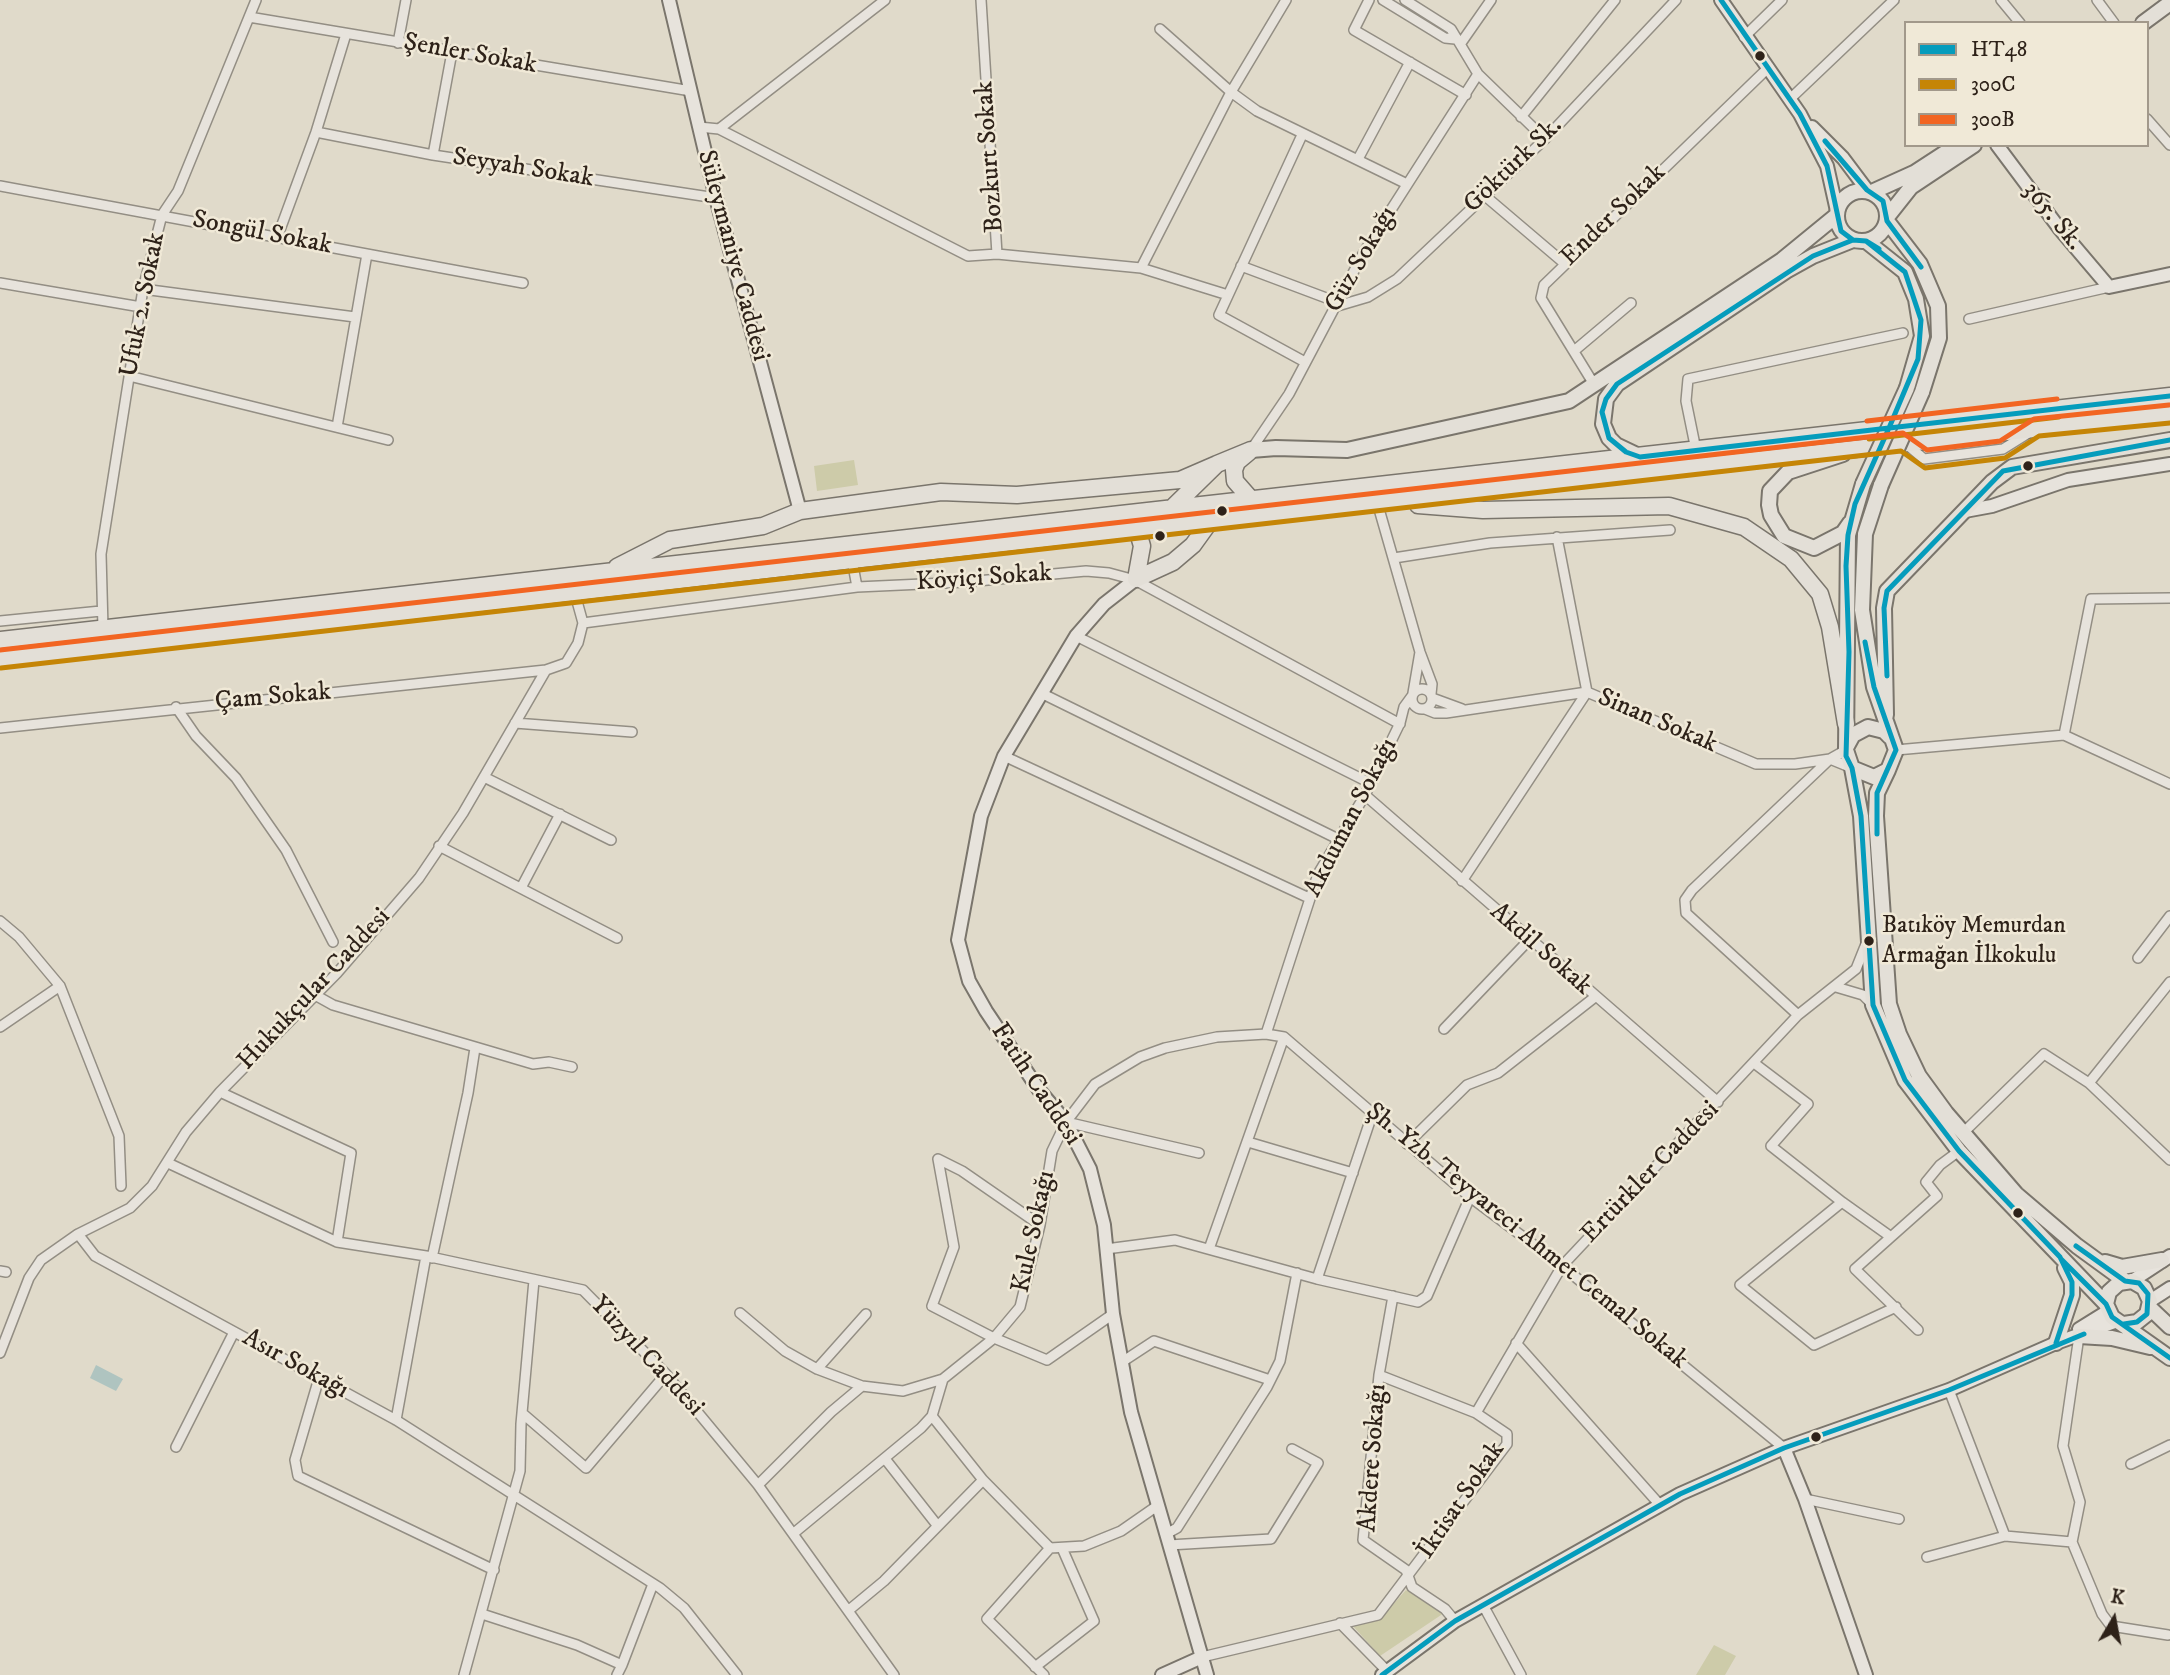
<!DOCTYPE html>
<meta charset="utf-8">
<style>
body{margin:0}
#map{position:relative;width:2170px;height:1675px;overflow:hidden;background:#e0daca;font-family:"IM FELL DW Pica",serif}
canvas{display:block}
.legend{position:absolute;left:1904px;top:21px;width:245px;height:126px;box-sizing:border-box;background:#f0e9d7;border:2px solid #a2998b;margin:0;padding:9px 12px;list-style:none;font-size:21px;color:#2e2219}
.legend li{display:flex;align-items:center;gap:14px;height:35px}
.legend b{width:35px;border:2px solid #a2998b}
.north{position:absolute;left:2079px;top:1584px;width:70px;height:70px;-webkit-text-stroke:5px #f0e9d7;paint-order:stroke;rotate:10deg;font-size:19px;font-weight:700;line-height:28px;text-align:center;color:#2e2219}
.north::after{content:'';display:block;margin:auto;width:24px;height:32px;background:#2e2219;clip-path:polygon(50% 0,100% 100%,50% 72%,0 100%)}
</style>
<div id="map">
<canvas width="2170" height="1675"></canvas>
<ul class="legend">
<li><b style="height:9px;background:#059cbc"></b>HT48</li>
<li><b style="height:9px;background:#c58506"></b>300C</li>
<li><b style="height:9px;background:#f26522"></b>300B</li>
</ul>
<div class="north">K</div>
</div>
<script>
const context = document.querySelector('canvas').getContext('2d');
context.lineJoin = 'round';
function fillPath(path, color) { context.fillStyle = color; context.fill(path, 'evenodd'); }
const shape = rows => new Path2D(rows.map(r => 'M' + r).join(''));
function trace(path, color, width, dash) { context.strokeStyle = color; context.lineWidth = width; context.lineCap = dash ? 'butt' : 'round'; context.setLineDash(dash || []); context.stroke(path); }
function label(font, color, halo, rows, align = 'center') {
  context.font = font + ' "IM FELL DW Pica",serif'; context.lineWidth = 5; context.setLineDash([]); context.textBaseline = 'middle'; context.strokeStyle = halo; context.fillStyle = color; for (const [text, x, y, turn = 0] of rows) {
    context.save(); context.translate(x, y); context.rotate((+turn || 0) * Math.PI / 180); context.textAlign = isNaN(turn) ? turn : align; if (halo) context.strokeText(text, 0, 0); context.fillText(text, 0, 0); context.restore();
  }
}
fillPath(shape([
 [854,460,858,485,817,491,814,466],
 [1406,1590,1444,1613,1380,1656,1352,1625,1380,1619],
 [1714,1645,1736,1656,1725,1675,1696,1675]
]), '#cdcba9');
fillPath(shape([
 [96,1365,123,1379,116,1391,90,1378]
]), '#afc4c0');
const street = shape([
 [981,0,997,254,1141,268,1228,295],
 [1369,0,1354,30,1466,95],
 [1383,0,1445,38,1455,39],
 [1405,0,1451,29,1478,74,1545,139],
 [2001,0,2020,23],
 [2097,0,2114,23],
 [249,17,691,91],
 [1160,29,1231,92,1257,111,1407,184],
 [1744,37,1782,0],
 [398,43,406,0],
 [1461,43,1491,0],
 [452,52,433,155,716,198],
 [1790,99,1894,0],
 [1521,117,1615,0],
 [2147,119,2170,145],
 [699,127,719,129,968,256,997,254],
 [719,129,885,0],
 [316,132,433,155],
 [1302,135,1219,315,1305,362],
 [1358,159,1410,62],
 [0,186,523,283],
 [1484,195,1564,263],
 [277,238,316,132,346,34],
 [1241,266,1337,302],
 [1141,268,1231,92,1286,0],
 [0,283,141,307],
 [143,289,355,317],
 [1334,307,1368,297,1397,279,1545,139,1676,0],
 [1969,319,2109,287],
 [1574,351,1631,303],
 [129,376,388,440],
 [1595,386,1541,298,1544,285,1769,67],
 [337,427,367,254],
 [1905,443,1924,459,2003,449,2027,434],
 [1251,450,1289,394,1364,252,1478,74],
 [1696,450,1686,401,1688,379,1903,333],
 [1377,502,1420,652,1432,684,1431,694],
 [1394,558,1490,543,1670,530],
 [852,560,857,587],
 [0,621,101,611],
 [583,623,857,587,966,582,1086,571,1109,573,1135,580,1400,724],
 [103,628,101,554,143,289,162,215,178,191,256,0],
 [1076,636,1370,783],
 '1412 699a10 10 0 1 1 20 0a10 10 0 1 1-20 0Z',
 [1041,693,1336,838],
 [1413,693,1420,652],
 [1432,698,1462,709],
 [176,707,196,736,236,778,286,850,333,942],
 [1425,709,1435,713,1446,713,1587,692,1756,764,1795,764,1830,759,1846,750],
 [515,723,632,732],
 [0,728,546,670],
 [2064,735,2091,599,2170,598],
 [1896,750,2064,735,2170,784],
 [1004,756,1309,898],
 [484,777,611,840],
 [1365,795,1718,1102],
 [439,846,617,938],
 [1462,881,1587,692,1557,537],
 [521,888,560,814],
 [0,921,19,937,60,986,119,1136,121,1186],
 [2138,958,2170,916],
 [1836,987,1863,995,1873,1005],
 [315,995,333,1005,533,1064,549,1062,572,1067],
 [1798,1015,1686,913,1685,900,1692,890,1830,759,1852,768],
 [0,1027,60,986],
 [1444,1029,1529,940],
 [1266,1034,1318,874,1365,795,1400,723,1404,707,1412,696],
 [1754,1063,1808,1104,1771,1146,1842,1202,1740,1285,1814,1345,1896,1307],
 [2089,1083,2170,982],
 [220,1092,351,1153,337,1242],
 [1066,1122,1199,1153],
 [1964,1132,2044,1054,2089,1083,2170,1160],
 [1248,1142,1353,1173],
 [1407,1144,1467,1085,1498,1073,1595,997],
 [168,1163,337,1242,426,1256,583,1290,666,1374,758,1485,894,1675],
 [1842,1202,1891,1237],
 [1040,1225,962,1171,938,1159,954,1247,932,1306,994,1338,1047,1360,1113,1314],
 [78,1234,95,1256,396,1420,660,1588,684,1608,737,1675],
 [1106,1249,1175,1240,1317,1279,1418,1302,1427,1296,1470,1197],
 [1209,1249,1284,1037],
 [432,1258,468,1093,475,1048],
 [0,1271,6,1272],
 [1317,1279,1373,1112],
 [1393,1296,1379,1375,1363,1540,1406,1570,1412,1587,1445,1609,1455,1621],
 [740,1313,785,1351,817,1369,862,1386,903,1391,943,1379,994,1338,1020,1307,1040,1225,1052,1151,1066,1122,1095,1084,1140,1057,1165,1048,1217,1037,1266,1034,1284,1037,1470,1197,1562,1266,1784,1448],
 [1918,1330,1855,1269,1937,1196,1926,1182,1940,1165,1959,1151],
 [1516,1343,1660,1505],
 [0,1353,29,1278,41,1260,78,1234,130,1208,152,1186,186,1132,220,1092,337,973,419,878,463,813,546,670,566,663,578,643,583,623,575,594],
 [1122,1362,1154,1341,1270,1380],
 [817,1369,866,1314],
 [319,1378,295,1460,298,1476,494,1570],
 [1949,1390,2005,1536,2072,1542],
 [522,1413,586,1468,666,1374],
 [1476,1413,1562,1266,1798,1015,1856,969,1866,944],
 [932,1416,983,1480,1050,1548,1084,1546,1121,1531,1157,1506],
 [396,1420,426,1256],
 [176,1447,234,1332],
 [886,1460,937,1525],
 [2131,1464,2170,1445],
 [758,1485,831,1412,862,1386],
 [1805,1499,1899,1519],
 [794,1533,921,1428,932,1416,943,1379],
 [1166,1534,1177,1528,1267,1387,1280,1361,1297,1273],
 [2072,1542,2080,1502,2063,1446,2079,1336],
 [2072,1542,2102,1614,2111,1626,2168,1635],
 [1169,1545,1271,1539,1318,1463,1292,1449],
 [1927,1557,2005,1536],
 [1483,1605,1521,1675],
 [849,1610,884,1581,983,1480],
 [482,1614,577,1645,622,1665,617,1675],
 [1340,1623,1387,1671],
 [1202,1657,1378,1615,1507,1444,1507,1434,1476,1413,1379,1375],
 [622,1665,653,1584],
 [1035,1667,1094,1621,1062,1548],
 [464,1675,520,1471,521,1424,534,1280],
 [1044,1675,987,1619,1050,1548]
]);
const secondary = shape([
 [669,0,716,198,800,511],
 [1721,0,1800,114,1827,166,1837,211],
 [1812,127,1843,158,1867,190],
 [1997,145,2059,228,2109,287,2170,274],
 [1965,511,1992,506,2068,480,2170,464],
 [1136,579,1104,604,1076,636,1004,756,981,816,958,940,969,981,986,1011,1039,1090,1066,1122,1090,1169,1104,1225,1113,1314,1131,1412,1207,1675],
 [2132,1281,2170,1256],
 [2150,1301,2170,1288],
 [2079,1329,2108,1311],
 [1784,1448,1805,1499,1866,1675],
 [1162,1675,1202,1657],
 [1382,1675,1455,1621,1680,1494,1784,1448,1949,1390,2056,1343,2117,1321]
]);
const primary = shape([
 [2143,23,2170,3],
 '1837 216a25 25 0 1 1 50 0a25 25 0 1 1-50 0Z',
 [1872,192,1914,173,1957,145],
 [1888,216,1911,187,1974,145],
 [1887,221,1920,264,1938,306,1939,338,1922,392],
 [1866,241,1905,272,1916,299,1922,336,1907,388],
 [1251,450,1276,448,1347,450,1569,401,1782,260,1837,215],
 [1843,454,1788,472,1770,491,1769,505,1771,515,1784,536,1814,548,1843,533,1850,523],
 [1639,456,1616,445,1609,438,1603,424,1606,399,1617,384,1786,271,1813,256,1853,240],
 [1863,484,1848,535,1846,750,1852,768,1874,777,1888,770,1896,750,1874,687,1862,610,1865,534,1881,485],
 [1886,715,1884,608,1887,591,1992,482,2012,467,2170,440],
 [1847,746,1853,735,1868,727,1884,731,1890,737],
 [1852,768,1861,816,1873,1005,1905,1080,1959,1151,2106,1304,2112,1317,2170,1358],
 [1888,770,1877,793,1876,816,1889,1004,1899,1034,1919,1076,1946,1113,2016,1194,2077,1246,2125,1281],
 [2105,1262,2122,1267,2162,1260],
 [2106,1304,2109,1292,2119,1283,2132,1281,2144,1288,2150,1301,2147,1314,2137,1322,2124,1324],
 [2149,1307,2170,1327],
 [2079,1336,2112,1338,2150,1347],
 [2056,1343,2072,1295,2072,1282,2065,1268]
]);
const highway = shape([
 [1249,497,1235,481,1234,470,1237,462,1249,452],
 [1418,505,1483,510,1669,506,1744,527,1791,559,1820,594,1830,627,1846,724],
 [1173,507,1217,464,1251,450],
 [617,567,670,540,763,526,800,511,941,492,1017,495,1180,480,1217,464],
 [1136,579,1173,562,1193,545,1211,520],
 [1136,579,1142,546,1137,529],
 [0,640,2170,396],
 [0,659,852,560,2170,414]
]);
trace(street, '#938e84', 12);
trace(secondary, '#7a756c', 16);
trace(primary, '#7a756c', 18);
trace(highway, '#7a756c', 19);
trace(street, '#e7e3dc', 9);
trace(secondary, '#e7e3dc', 12);
trace(primary, '#e3dfd7', 14);
trace(highway, '#e3dfd7', 16);
const primaryBridge = shape([
 [1863,484,1907,388],
 [1881,485,1922,392]
]);
trace(primaryBridge, '#7a756c', 18, []);
trace(primaryBridge, '#e3dfd7', 14);
trace(shape([
 [1721,0,1800,114,1827,166,1841,231,1853,240,1866,241,1879,249],
 [1825,141,1867,190,1883,201,1887,221,1921,267],
 [1853,240,1866,241,1905,272,1921,320,1918,359,1889,428,1640,457,1626,452,1609,438,1602,412,1606,399,1617,384,1813,256,1853,240],
 [1889,428,1855,504,1848,535,1846,566,1849,652,1846,756,1852,768,1861,816,1873,1005,1905,1080,1959,1151,2060,1257,2072,1282,2072,1295,2056,1343],
 [1889,428,2170,396],
 [1865,642,1874,687,1896,750,1877,793,1877,834],
 [1887,676,1884,608,1887,591,2003,471,2170,440],
 [2076,1246,2125,1281,2139,1283,2148,1294,2147,1314,2137,1322,2124,1324],
 [2061,1259,2106,1304,2112,1317,2170,1358],
 [1382,1675,1455,1621,1680,1494,1784,1448,1949,1390,2084,1334]
]), '#059cbc', 5);
trace(shape([
 [1869,439,2059,417],
 [1,668,1901,451,1925,468,2005,458,2039,436,2170,423]
]), '#c58506', 5);
trace(shape([
 [1867,421,2057,399],
 [0,650,1903,433,1927,450,2000,441,2034,419,2169,405]
]), '#f26522', 5);
for (const [x, y, r, color] of [
 [1760,56,6,"#2e2219"],
 [2028,466,6,"#2e2219"],
 [1222,511,6,"#2e2219"],
 [1160,536,6,"#2e2219"],
 [1869,941,6,"#2e2219"],
 [2018,1213,6,"#2e2219"],
 [1816,1437,6,"#2e2219"]
]) { const dot = new Path2D(); dot.arc(x, y, r, 0, 2 * Math.PI); context.fillStyle = color; context.fill(dot); trace(dot, '#f0e9d7', 2.5); }
label('24px', '#2e2219', '#f0e9d7', [
 ["Batıköy Memurdan",1882,927],
 ["Armağan İlkokulu",1882,957]
], 'left');
label('26px', '#2e2219', '#f0e9d7', [
 ["Şenler Sokak",470,55,10],
 ["Bozkurt Sokak",991,157,-94],
 ["Göktürk Sk.",1514,166,-44],
 ["Seyyah Sokak",523,169,9],
 ["Ender Sokak",1614,216,-44],
 ["365. Sk.",2052,217,51],
 ["Songül Sokak",262,234,11],
 ["Süleymaniye Caddesi",732,256,75],
 ["Güz Sokağı",1362,260,-60],
 ["Ufuk 2. Sokak",144,305,-79],
 ["Köyiçi Sokak",984,579,-4],
 ["Çam Sokak",273,698,-5],
 ["Sinan Sokak",1657,722,23],
 ["Akduman Sokağı",1352,818,-63],
 ["Akdil Sokak",1540,950,41],
 ["Hukukçular Caddesi",315,990,-47],
 ["Fatih Caddesi",1035,1085,56],
 ["Ertürkler Caddesi",1651,1173,-46],
 ["Kule Sokağı",1035,1232,-78],
 ["Şh. Yzb. Teyyareci Ahmet Cemal Sokak",1526,1237,39],
 ["Yüzyıl Caddesi",646,1357,47],
 ["Asır Sokağı",295,1365,29],
 ["Akdere Sokağı",1374,1458,-86],
 ["İktisat Sokak",1462,1501,-56]
]);
</script>
